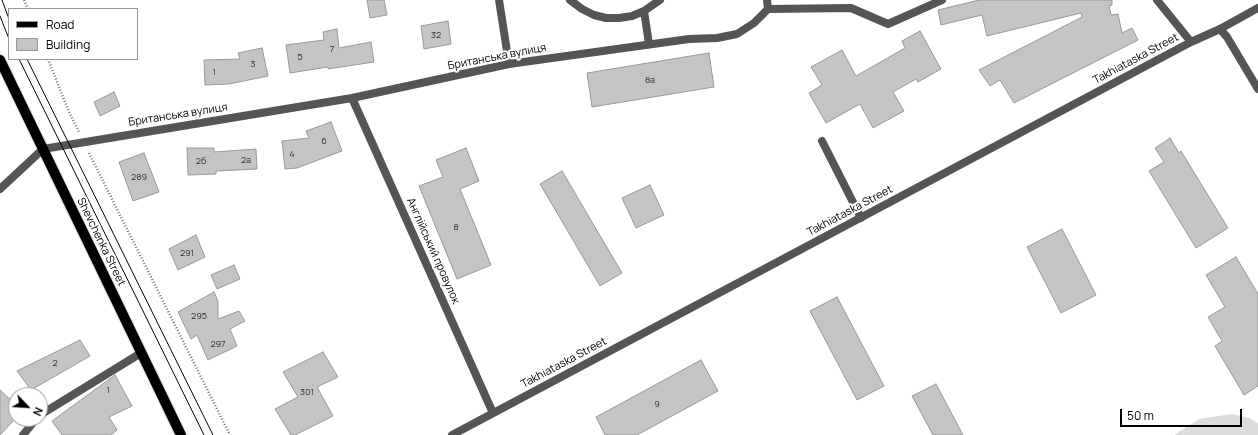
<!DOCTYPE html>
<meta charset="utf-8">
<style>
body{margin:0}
#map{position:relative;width:1258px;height:435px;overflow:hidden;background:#fff;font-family:Manrope,sans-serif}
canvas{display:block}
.legend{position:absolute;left:8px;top:8px;width:130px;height:52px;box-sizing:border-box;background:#fff;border:1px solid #999;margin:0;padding:5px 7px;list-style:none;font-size:12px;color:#000}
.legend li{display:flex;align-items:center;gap:8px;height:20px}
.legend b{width:20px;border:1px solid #999}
.north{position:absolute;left:8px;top:387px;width:40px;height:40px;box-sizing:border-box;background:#fff;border:1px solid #999;border-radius:50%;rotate:115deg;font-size:11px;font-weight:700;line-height:16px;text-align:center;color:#000}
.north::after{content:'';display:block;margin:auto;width:14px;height:18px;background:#000;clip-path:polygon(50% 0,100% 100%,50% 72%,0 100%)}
.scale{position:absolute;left:1120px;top:409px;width:122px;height:18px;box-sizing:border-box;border:2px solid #000;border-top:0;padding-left:5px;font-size:12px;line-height:14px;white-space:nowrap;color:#000;-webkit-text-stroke:3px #fff;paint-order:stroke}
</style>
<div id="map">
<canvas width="1258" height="435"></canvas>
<ul class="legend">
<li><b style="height:5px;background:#000"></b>Road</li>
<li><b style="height:11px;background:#c4c4c4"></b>Building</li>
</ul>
<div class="north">N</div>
<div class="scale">50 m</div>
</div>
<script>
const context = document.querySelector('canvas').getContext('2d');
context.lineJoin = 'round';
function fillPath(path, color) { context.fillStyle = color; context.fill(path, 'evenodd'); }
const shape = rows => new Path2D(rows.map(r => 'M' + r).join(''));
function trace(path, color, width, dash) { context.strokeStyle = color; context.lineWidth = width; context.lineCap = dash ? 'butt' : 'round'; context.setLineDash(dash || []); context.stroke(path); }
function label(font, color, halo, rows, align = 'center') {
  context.font = font + ' Manrope,sans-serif'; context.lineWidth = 4; context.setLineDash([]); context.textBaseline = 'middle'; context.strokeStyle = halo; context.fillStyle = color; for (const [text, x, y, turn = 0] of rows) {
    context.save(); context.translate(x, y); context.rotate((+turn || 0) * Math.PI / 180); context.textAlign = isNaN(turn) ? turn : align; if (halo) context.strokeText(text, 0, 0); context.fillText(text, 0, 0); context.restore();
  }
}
fillPath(shape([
 [1232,414,1249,418,1258,423,1258,435,1174,435,1199,419]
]), '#dcdcdc');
const building = shape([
 [367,0,384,0,387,15,370,18,367,0],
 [979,0,1112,0,1112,5,1109,6,1111,15,1118,14,1122,33,1132,28,1138,40,1014,103,1000,80,990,86,979,70,1082,17,1081,13,987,36,982,15,941,25,938,10,979,0],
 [448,21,451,44,424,49,421,26,448,21],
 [337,29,339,48,371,42,374,62,328,69,328,67,290,73,286,45,324,40,323,32,337,29],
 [920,31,941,69,918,82,916,79,893,92,904,111,873,128,860,104,826,123,809,93,822,85,811,67,842,50,856,76,905,48,902,41,920,31],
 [262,48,268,76,229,84,205,85,204,60,240,59,238,53,262,48],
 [709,53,714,87,592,107,587,73,709,53],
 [114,92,120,106,100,116,94,102,114,92],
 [331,122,342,151,297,168,285,169,282,141,309,138,306,131,331,122],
 [1170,138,1179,153,1181,151,1228,228,1196,248,1149,171,1164,162,1155,148,1170,138],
 [187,148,214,148,214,152,256,149,257,169,216,171,216,174,188,175,187,148],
 [466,148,479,181,460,189,491,265,457,279,419,186,443,177,436,160,466,148],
 [144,153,159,192,133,201,119,162,144,153],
 [562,171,622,273,600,286,540,184,562,171],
 [650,185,664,215,636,228,622,198,650,185],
 [1062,229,1096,295,1061,313,1027,247,1062,229],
 [196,235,205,257,178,270,169,249,196,235],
 [1236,257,1258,294,1258,386,1244,395,1215,346,1222,341,1208,317,1225,307,1206,275,1236,257],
 [234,265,240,279,217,289,211,275,234,265],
 [214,292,218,301,218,319,239,311,245,321,230,329,237,346,208,360,197,335,191,339,178,312,214,292],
 [837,297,884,386,857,400,810,311,837,297],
 [80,340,90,356,31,390,17,371,80,340],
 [323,352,338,377,317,387,333,416,295,435,291,435,275,409,298,397,283,372,323,352],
 [701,360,718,391,637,435,605,435,596,417,701,360],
 [115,375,132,406,109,417,117,430,111,435,62,435,52,421,115,375],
 [936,384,963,435,933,435,912,396,936,384],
 [0,390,16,405,16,418,0,435,0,390]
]);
fillPath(building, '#c4c4c4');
trace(building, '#999', 1);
const primary = shape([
 [0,60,181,435]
]);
trace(primary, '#dbdbdb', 12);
trace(shape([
 [24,0,28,9],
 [48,59,69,112,79,132],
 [89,153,230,435]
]), '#777', 2.5, [1, 2]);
trace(shape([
 [570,0,582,9,594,15,606,18,619,18,632,16,644,11,660,0],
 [644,11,649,44],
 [1220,29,1227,37,1258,89],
 [822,141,861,218]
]), '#555', 8);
trace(shape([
 [499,0,509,64],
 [767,0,768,9],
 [1157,0,1191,42],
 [352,98,493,413],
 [0,189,43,149,352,98,509,64,689,39,717,38,737,34,754,23,768,9,851,8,888,24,942,0],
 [40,415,141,353],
 [23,435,36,419],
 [452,435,1191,42,1220,29,1258,8]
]), '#555', 8);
trace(primary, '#000', 10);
trace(shape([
 [2,0,9,19],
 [0,16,9,39],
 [19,59,204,435],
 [27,59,213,435]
]), '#000', 1);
label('9px', '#313131', null, [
 ["32",436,35],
 ["7",332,49],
 ["5",300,57],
 ["3",253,64],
 ["1",214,72],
 ["8а",650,80],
 ["6",324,141],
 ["4",292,154],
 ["2а",246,160],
 ["2б",201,161],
 ["289",139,177],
 ["8",456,227],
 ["291",187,253],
 ["295",199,316],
 ["297",218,344],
 ["2",55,363],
 ["1",108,390],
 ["301",307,392],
 ["9",657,404]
]);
label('11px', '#000', '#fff', [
 ["Британська вулиця",497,57,-11],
 ["Takhiataska Street",1136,59,-28],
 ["Британська вулиця",178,115,-9],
 ["Takhiataska Street",850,211,-28],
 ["Shevchenka Street",101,242,64],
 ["Англійський провулок",433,251,66],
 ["Takhiataska Street",564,363,-28]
]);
</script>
